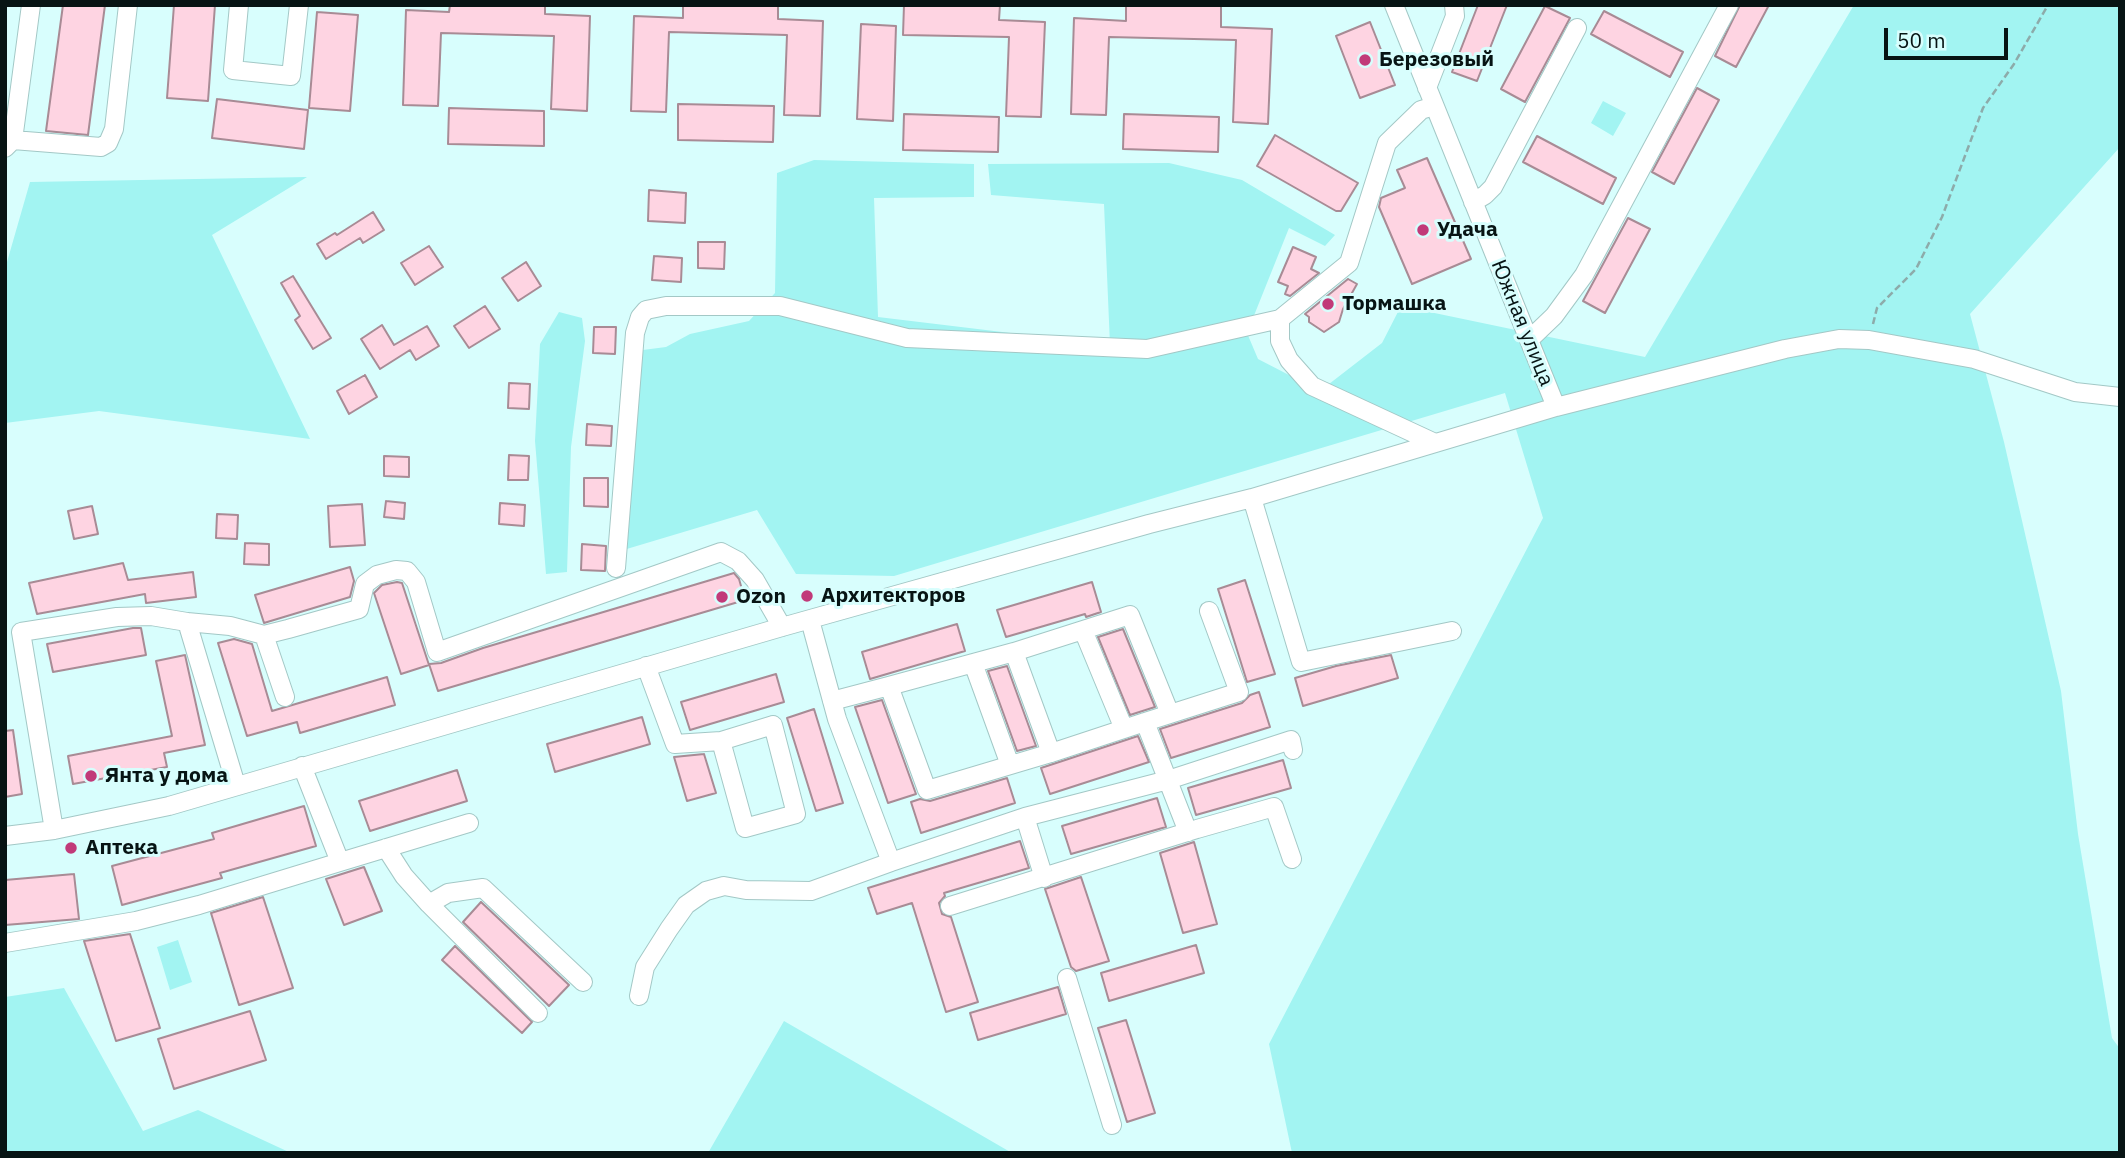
<!DOCTYPE html>
<meta charset="utf-8">
<style>
body{margin:0}
#map{position:relative;width:2125px;height:1158px;overflow:hidden;background:#d8fefd;font-family:"IBM Plex Sans",sans-serif}
canvas{display:block}
.frame{position:absolute;inset:0;border:7px solid #071414;pointer-events:none}
.scale{position:absolute;left:1884px;top:28px;width:124px;height:32px;box-sizing:border-box;border:4px solid #071414;border-top:0;padding-left:9px;font-size:21px;line-height:24px;white-space:nowrap;color:#071414;-webkit-text-stroke:5px #d8fefd;paint-order:stroke}
</style>
<div id="map">
<canvas width="2125" height="1158"></canvas>
<div class="frame"></div>
<div class="scale">50 m</div>
</div>
<script>
const context = document.querySelector('canvas').getContext('2d');
context.lineJoin = 'round';
function fillPath(path, color) { context.fillStyle = color; context.fill(path, 'evenodd'); }
const shape = rows => new Path2D(rows.map(r => 'M' + r).join(''));
function trace(path, color, width, dash) { context.strokeStyle = color; context.lineWidth = width; context.lineCap = dash ? 'butt' : 'round'; context.setLineDash(dash || []); context.stroke(path); }
function label(font, color, halo, rows, align = 'center') {
  context.font = font + ' "IBM Plex Sans",sans-serif'; context.lineWidth = 6; context.setLineDash([]); context.textBaseline = 'middle'; context.strokeStyle = halo; context.fillStyle = color; for (const [text, x, y, turn = 0] of rows) {
    context.save(); context.translate(x, y); context.rotate((+turn || 0) * Math.PI / 180); context.textAlign = isNaN(turn) ? turn : align; if (halo) context.strokeText(text, 0, 0); context.fillText(text, 0, 0); context.restore();
  }
}
fillPath(shape([
 [1854,5,2120,5,2120,147,1970,314,2004,442,2061,691,2078,834,2112,1038,2120,1049,2120,1153,1292,1153,1269,1044,1543,518,1505,393,894,576,796,574,757,510,620,551,635,351,666,347,690,334,749,321,775,293,777,173,814,160,974,164,974,197,874,198,878,317,1110,345,1104,204,991,195,988,164,1169,163,1242,180,1335,235,1325,246,1289,228,1247,333,1258,359,1320,391,1382,343,1401,306,1645,357],
 [1603,101,1626,113,1613,136,1591,123],
 [307,177,212,235,310,439,99,411,5,423,5,269,30,182],
 [559,312,582,318,585,341,571,447,567,572,546,574,535,441,540,344],
 [178,940,192,982,170,990,157,947],
 [64,988,143,1131,198,1110,291,1153,5,1153,5,997],
 [784,1021,1012,1153,708,1153]
]), '#a2f4f2');
const building = shape([
 [63,5,105,5,88,135,46,131,63,5],
 [174,5,215,5,208,101,167,98,174,5],
 [450,5,545,5,545,14,590,16,587,111,551,109,554,36,441,33,438,106,403,105,406,10,449,12,450,5],
 [683,5,778,5,778,19,823,21,820,116,784,115,787,35,669,32,666,112,631,111,634,16,683,18,683,5],
 [904,5,1000,5,999,20,1045,22,1041,117,1006,116,1009,37,903,35,904,5],
 [1126,5,1221,5,1221,27,1272,29,1268,124,1233,122,1236,40,1109,37,1106,115,1071,114,1074,18,1126,21,1126,5],
 [1478,5,1507,5,1477,81,1452,72,1478,5],
 [1740,5,1769,5,1736,67,1715,56,1740,5],
 [1545,6,1570,18,1525,102,1501,89,1545,6],
 [1604,11,1683,52,1670,77,1591,34,1604,11],
 [317,12,358,15,350,111,309,108,317,12],
 [1370,22,1395,85,1360,98,1336,36,1370,22],
 [861,24,896,26,893,121,857,119,861,24],
 [1697,88,1719,100,1674,184,1652,172,1697,88],
 [217,99,308,110,304,149,212,138,217,99],
 [678,104,774,106,773,142,678,140,678,104],
 [449,108,544,111,544,146,448,144,449,108],
 [904,114,999,117,998,152,903,150,904,114],
 [1124,114,1219,117,1218,152,1123,149,1124,114],
 [1275,135,1358,183,1341,211,1336,211,1257,166,1275,135],
 [1537,136,1616,178,1603,204,1523,162,1537,136],
 [1427,158,1471,259,1412,284,1379,207,1381,198,1405,188,1397,170,1427,158],
 [649,190,686,193,685,223,648,221,649,190],
 [373,212,384,230,363,243,360,238,326,259,317,244,335,233,337,235,373,212],
 [1628,218,1650,229,1605,313,1583,301,1628,218],
 [698,242,725,242,724,269,698,268,698,242],
 [429,246,443,267,415,285,401,263,429,246],
 [1293,247,1316,257,1311,269,1319,273,1290,296,1285,294,1288,286,1278,282,1293,247],
 [654,256,682,258,681,282,652,280,654,256],
 [526,262,541,286,518,301,502,278,526,262],
 [293,276,331,338,313,349,295,320,300,316,281,283,293,276],
 [1348,279,1357,284,1343,309,1339,322,1324,332,1309,322,1309,317,1305,314,1348,279],
 [485,306,500,329,469,348,454,326,485,306],
 [382,325,394,345,427,326,439,346,416,360,410,350,380,369,361,339,382,325],
 [594,327,616,327,615,354,593,353,594,327],
 [365,375,377,397,349,414,337,391,365,375],
 [509,383,530,384,529,409,508,408,509,383],
 [587,424,612,426,611,446,586,445,587,424],
 [509,455,529,456,528,480,508,480,509,455],
 [384,456,409,457,409,477,384,476,384,456],
 [584,478,608,478,608,507,584,506,584,478],
 [386,501,405,503,404,519,384,517,386,501],
 [500,503,525,505,524,526,499,524,500,503],
 [362,504,365,545,330,547,328,506,362,504],
 [92,506,98,534,74,539,68,511,92,506],
 [217,514,238,515,237,539,216,538,217,514],
 [245,543,269,544,269,565,244,564,245,543],
 [582,544,606,546,605,571,581,570,582,544],
 [123,563,128,580,193,572,196,597,146,603,145,594,37,614,29,583,123,563],
 [350,567,354,581,350,597,264,623,255,595,350,567],
 [734,573,739,579,745,600,438,691,429,664,441,663,483,648,734,573],
 [1245,580,1275,674,1247,682,1218,589,1245,580],
 [397,582,402,583,429,665,401,674,374,593,382,585,397,582],
 [1092,582,1101,612,1086,617,1085,614,1006,637,997,610,1092,582],
 [957,624,965,651,870,679,862,652,957,624],
 [133,628,141,628,146,655,53,672,47,644,133,628],
 [1123,629,1155,707,1130,715,1098,637,1123,629],
 [234,639,252,644,272,711,387,677,395,705,300,733,297,722,247,736,218,643,234,639],
 [185,655,205,745,164,753,167,767,73,784,68,756,172,736,156,661,185,655],
 [1391,655,1398,678,1303,706,1295,678,1336,666,1391,655],
 [1007,666,1036,746,1017,751,988,671,1007,666],
 [776,674,784,702,690,730,681,702,776,674],
 [1259,692,1270,727,1171,758,1160,729,1242,703,1250,695,1259,692],
 [882,700,916,794,888,803,855,707,882,700],
 [814,709,843,803,816,811,787,718,814,709],
 [642,717,650,744,555,772,547,744,642,717],
 [13,730,22,794,5,797,5,731,13,730],
 [1138,736,1149,762,1050,794,1041,768,1138,736],
 [704,754,716,793,687,801,674,757,704,754],
 [1283,760,1291,788,1196,815,1188,788,1283,760],
 [457,770,467,801,370,831,359,801,457,770],
 [1007,778,1015,803,921,833,911,802,920,799,930,801,1007,778],
 [1157,798,1166,827,1071,854,1062,826,1157,798],
 [304,806,316,846,220,873,222,878,122,905,112,866,214,839,212,833,304,806],
 [1020,841,1029,868,944,893,945,896,939,903,942,914,951,917,978,1002,946,1012,912,903,877,914,868,888,1020,841],
 [1194,842,1217,924,1183,933,1160,853,1194,842],
 [364,867,382,911,344,925,326,879,364,867],
 [74,874,79,919,5,925,5,880,74,874],
 [1081,877,1109,961,1076,971,1071,967,1045,889,1081,877],
 [263,897,293,988,239,1005,211,913,263,897],
 [481,902,569,985,549,1006,463,922,481,902],
 [130,934,160,1028,116,1041,84,941,130,934],
 [1196,945,1204,973,1109,1001,1101,973,1196,945],
 [455,946,532,1022,522,1033,442,960,455,946],
 [1058,987,1066,1014,978,1040,970,1013,1058,987],
 [250,1011,266,1060,174,1089,158,1039,250,1011],
 [1126,1020,1155,1113,1127,1122,1098,1028,1126,1020]
]);
fillPath(building, '#fed4e2');
trace(building, '#a88b95', 2);
const minor = shape([
 [239,5,233,70,291,76,299,5],
 [1394,5,1556,407],
 [1427,88,1455,16,1454,5],
 [13,140,101,147,108,143,114,129,128,5],
 [5,148,13,140,31,5],
 [1473,202,1485,195,1493,187,1577,28],
 [1280,319,1280,341,1289,360,1312,386,1435,443],
 [1529,340,1554,316,1584,275,1729,5],
 [1252,498,1301,662,1452,631],
 [616,568,635,333,640,317,646,310,666,306,780,306,907,338,1147,349,1280,319,1349,263,1387,143,1421,110,1434,106],
 [187,622,230,626,264,635,288,629,359,609,365,584,377,575,396,570,407,571,416,582,437,652,721,552,738,561,755,580,782,627],
 [1083,630,1124,729],
 [264,635,285,697],
 [1014,652,1051,753],
 [973,663,1010,765],
 [646,666,675,744,721,741,745,828,796,814,773,725,721,741],
 [832,701,889,686],
 [1145,722,1051,753,927,790,889,686,1014,652,1130,615,1170,714],
 [1025,817,1044,878],
 [54,830,21,632,117,617,151,616,187,622,236,785],
 [1188,832,1145,722,1239,692,1209,611],
 [5,836,54,830,169,806,782,627,1149,524,1252,498,1556,407,1785,349,1839,339,1869,340,1974,359,2075,392,2120,397],
 [386,848,404,876,429,904,538,1013],
 [340,862,469,823],
 [891,862,1025,817,1168,780,1291,740,1293,750],
 [429,904,448,893,483,888,583,982],
 [950,906,1197,829,1274,807,1292,859],
 [5,943,136,921,199,905,340,862,302,766],
 [1067,978,1112,1125],
 [639,996,645,967,669,929,686,905,706,891,724,886,746,890,811,891,891,862,837,719,810,620]
]);
trace(minor, '#a3c8c6', 20);
trace(shape([
 [1873,324,1877,308,1916,269,1942,217,1983,108,2014,64,2048,5]
]), '#8dabaa', 2.5, [7, 3.5]);
trace(minor, '#fff', 18);
for (const [x, y, r, color] of [
 [1365,60,7,"#c13a79"],
 [1423,230,7,"#c13a79"],
 [1328,304,7,"#c13a79"],
 [807,596,7,"#c13a79"],
 [722,597,7,"#c13a79"],
 [91,776,7,"#c13a79"],
 [71,848,7,"#c13a79"]
]) { const dot = new Path2D(); dot.arc(x, y, r, 0, 2 * Math.PI); context.fillStyle = color; context.fill(dot); trace(dot, '#d8fefd', 2.5); }
label('bold 21px', '#071414', '#d8fefd', [
 ["Березовый",1379,60],
 ["Удача",1437,230],
 ["Тормашка",1342,304],
 ["Архитекторов",821,596],
 ["Ozon",736,597],
 ["Янта у дома",105,776],
 ["Аптека",85,848]
], 'left');
label('21px', '#071414', '#d8fefd', [
 ["Южная улица",1522,323,68]
]);
</script>
